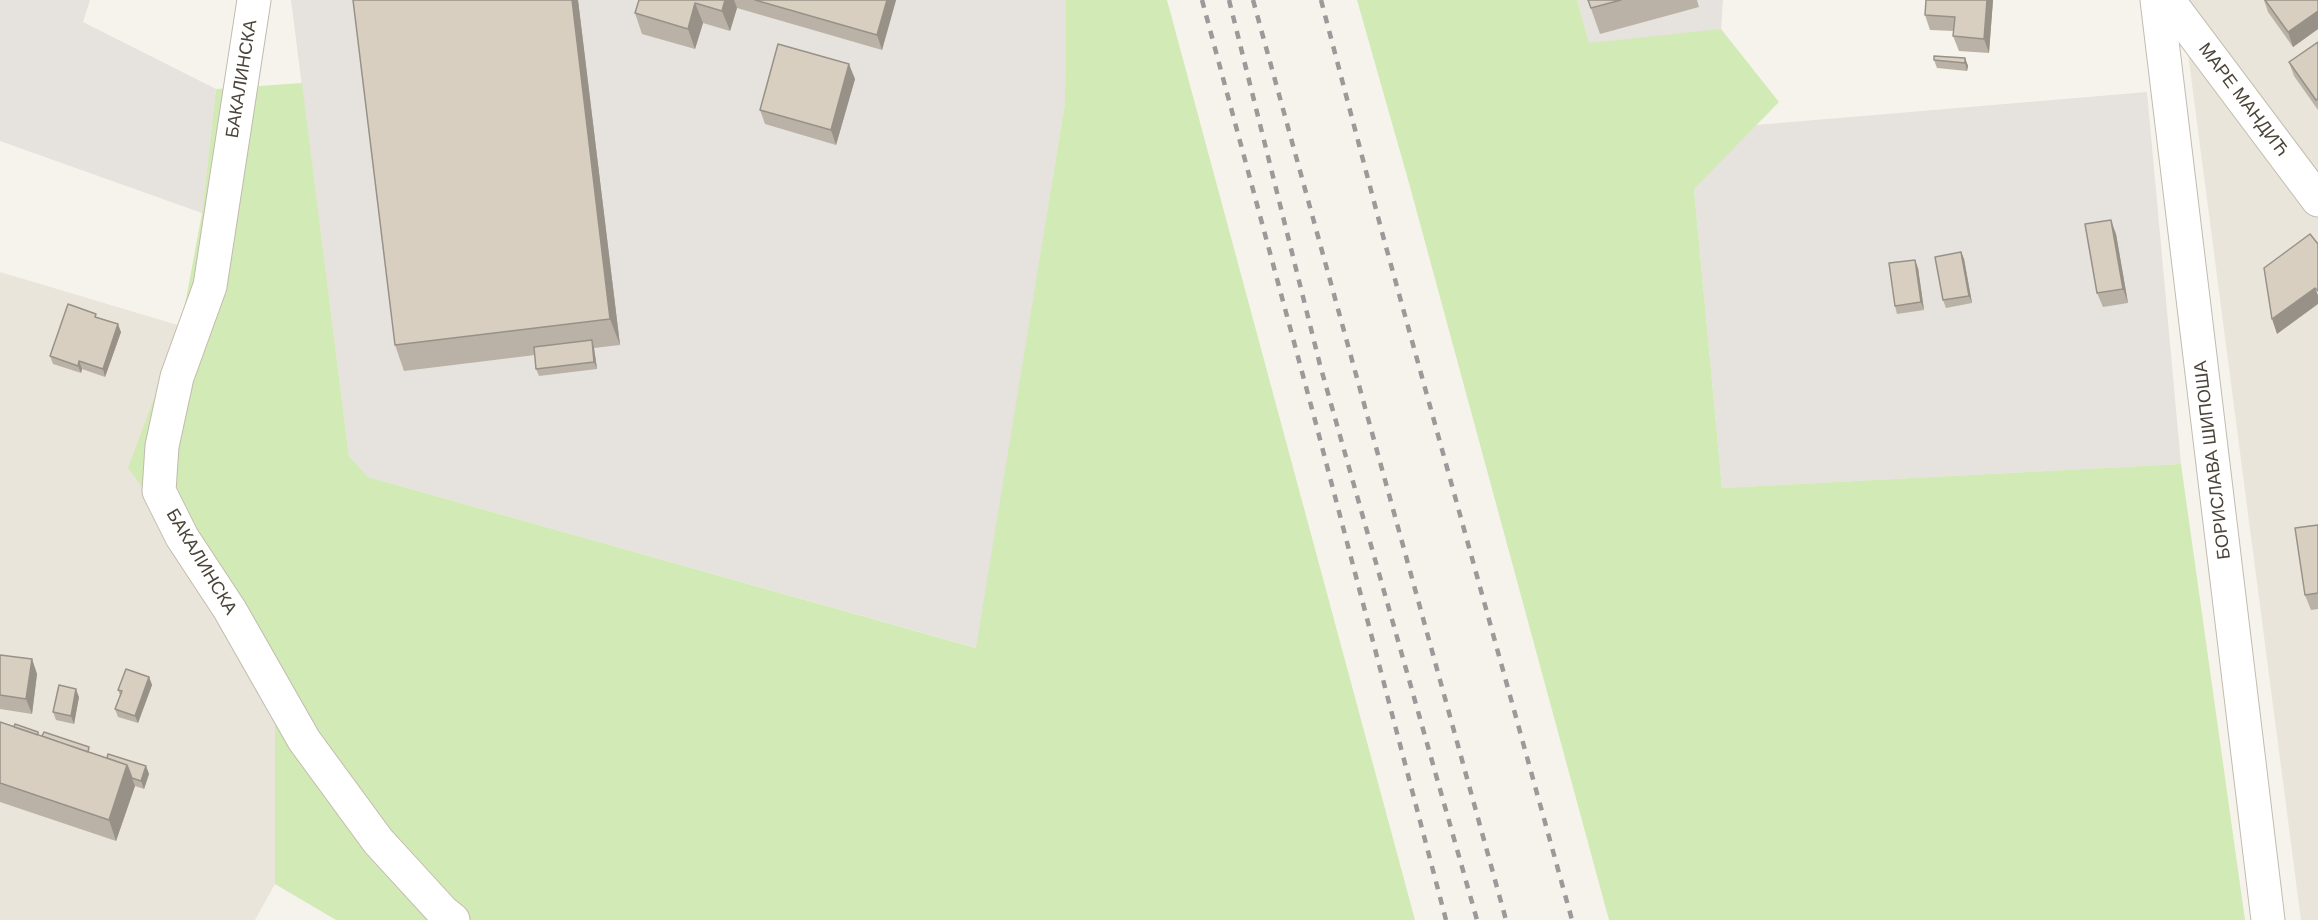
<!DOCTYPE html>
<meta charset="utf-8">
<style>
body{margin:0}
canvas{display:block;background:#f6f3ec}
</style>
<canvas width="2318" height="920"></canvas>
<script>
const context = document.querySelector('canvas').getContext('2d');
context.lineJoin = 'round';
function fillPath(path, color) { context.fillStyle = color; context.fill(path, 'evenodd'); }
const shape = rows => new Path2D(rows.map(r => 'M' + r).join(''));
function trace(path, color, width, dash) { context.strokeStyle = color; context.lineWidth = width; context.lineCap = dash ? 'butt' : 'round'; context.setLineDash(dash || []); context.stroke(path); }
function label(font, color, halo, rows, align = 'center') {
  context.font = font + ' Arial,sans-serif'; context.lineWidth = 6; context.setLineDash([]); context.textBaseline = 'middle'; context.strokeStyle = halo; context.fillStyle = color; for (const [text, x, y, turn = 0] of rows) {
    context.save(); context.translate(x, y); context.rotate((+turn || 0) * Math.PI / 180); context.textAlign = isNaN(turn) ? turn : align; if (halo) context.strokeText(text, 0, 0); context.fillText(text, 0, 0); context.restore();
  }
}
fillPath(shape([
 [2181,0,2318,0,2318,920,2301,920],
 [0,272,181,326,196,560,275,707,275,884,255,920,0,920]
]), '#eae5da');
fillPath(shape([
 [0,0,90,0,83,22,216,89,202,213,0,141],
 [291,0,1066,0,1065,103,977,648,368,477,349,456],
 [1577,0,1723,0,1720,47,1589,43],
 [2147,92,2181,464,1722,488,1694,188,1756,125]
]), '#e6e2dd');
fillPath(shape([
 [1066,0,1167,0,1415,920,336,920,275,884,275,707,196,560,128,468,181,326,202,213,216,89,302,83,349,456,368,477,976,648,1065,103],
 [1357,0,1577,0,1589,43,1721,29,1779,102,1694,189,1722,488,2181,464,2245,920,1609,920,1409,183]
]), '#d2eab5');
const minor = shape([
 [254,0,210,286,177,377,162,446,159,491,182,537,230,610,304,740,378,841,443,912,453,920],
 [2157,0,2268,920],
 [2168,0,2318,200]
]);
trace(minor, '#c2bbae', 35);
trace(minor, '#fff', 33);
trace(shape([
 [1202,0,1316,424,1446,920],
 [1229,0,1320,365,1477,920],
 [1253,0,1506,920],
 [1321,0,1383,236,1572,920]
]), '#9a9a9a', 4.5, [8, 8]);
fillPath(shape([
 [353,0,578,0,620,345,594,348,597,369,539,376,536,369,535,355,404,371,395,345],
 [639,0,896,0,882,50,737,8,730,31,703,23,695,49,642,34,635,13],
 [1588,0,1697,0,1699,7,1600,34],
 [1993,0,1989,53,1959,51,1953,36,1954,31,1930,30,1925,15],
 [2264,0,2318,0,2318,29,2293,47,2268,12],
 [2318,42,2318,110,2294,76,2289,62],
 [1965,58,1968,66,1967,71,1937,68,1934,60],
 [855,79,836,145,765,124,760,110],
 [2116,234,2128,303,2103,307,2097,293],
 [1961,252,1964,259,1972,303,1946,308,1943,300],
 [1918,268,1924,310,1897,314,1895,306],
 [97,318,121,332,105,377,82,369,81,373,53,364,50,356],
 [2318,525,2318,609,2311,610,2305,595],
 [0,655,32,659,37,674,32,714,0,709],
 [149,677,152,685,138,723,118,717,115,709,120,695,118,690],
 [79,697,74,724,56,720,53,712],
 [0,722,107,758,146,766,149,774,144,789,135,786,116,841,0,802]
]), '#bab2a6');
fillPath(shape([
 [572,0,578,0,620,345,610,319],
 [725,0,734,0,737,8,730,31,722,11],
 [887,0,896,0,882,50,877,35],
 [1987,0,1993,0,1989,53,1984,39],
 [695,3,703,23,695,49,688,29],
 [2318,11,2318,29,2293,47,2288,32],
 [1965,58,1968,66,1967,71,1965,63],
 [849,64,855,79,836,145,831,130],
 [2111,220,2116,234,2128,303,2123,289],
 [1961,252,1964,259,1972,303,1969,296],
 [1915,260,1918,268,1924,310,1921,302],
 [2315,288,2318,295,2318,304,2277,334,2272,319],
 [118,324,121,332,105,377,103,369],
 [592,340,594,348,597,369,594,362],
 [79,361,82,369,81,373,78,366],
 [32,659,37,674,32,714,26,699],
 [149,677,152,685,138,723,135,716],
 [76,689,79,697,74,724,71,716],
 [127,765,135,786,116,841,109,820],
 [146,766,149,774,144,789,141,781]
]), '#979187');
const building = shape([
 [353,0,572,0,610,319,395,345,353,0],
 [639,0,725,0,722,11,695,3,688,29,635,13,639,0],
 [755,0,887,0,877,35,755,0],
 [1588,0,1621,0,1591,8,1588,0],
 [1926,0,1987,0,1984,39,1953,36,1955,17,1925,15,1926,0],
 [2265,0,2318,0,2318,11,2288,32,2265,0],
 [2318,42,2318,99,2316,100,2289,62,2318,42],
 [778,44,849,64,831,130,760,110,778,44],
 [1934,56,1965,58,1965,63,1934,60,1934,56],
 [2111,220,2123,289,2097,293,2085,224,2111,220],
 [2310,234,2318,244,2318,291,2315,288,2272,319,2264,268,2310,234],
 [1961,252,1969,296,1943,300,1935,257,1961,252],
 [1915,260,1921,302,1895,306,1889,263,1915,260],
 [68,304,96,314,95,317,118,324,103,369,79,361,78,366,50,356,68,304],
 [592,340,594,362,536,369,534,347,592,340],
 [2318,525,2318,593,2305,595,2295,528,2318,525],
 [0,655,32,659,26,699,0,695,0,655],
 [126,669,149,677,135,716,115,709,122,691,118,690,126,669],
 [59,685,76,689,71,716,53,712,59,685],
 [0,722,127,765,109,820,0,783,0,722],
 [15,724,38,732,38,735,14,727,15,724],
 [44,732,89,747,88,752,42,736,44,732],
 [108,754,146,766,141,781,132,778,127,765,107,758,108,754]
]);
fillPath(building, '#d8cfc1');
trace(building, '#979187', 1.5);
label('18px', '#4b4439', '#fff', [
 ["БАКАЛИНСКА",242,79,-81],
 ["МАРЕ МАНДИЋ",2243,100,53],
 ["БОРИСЛАВА ШИПОША",2213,460,-97],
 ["БАКАЛИНСКА",201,562,59]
]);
</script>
